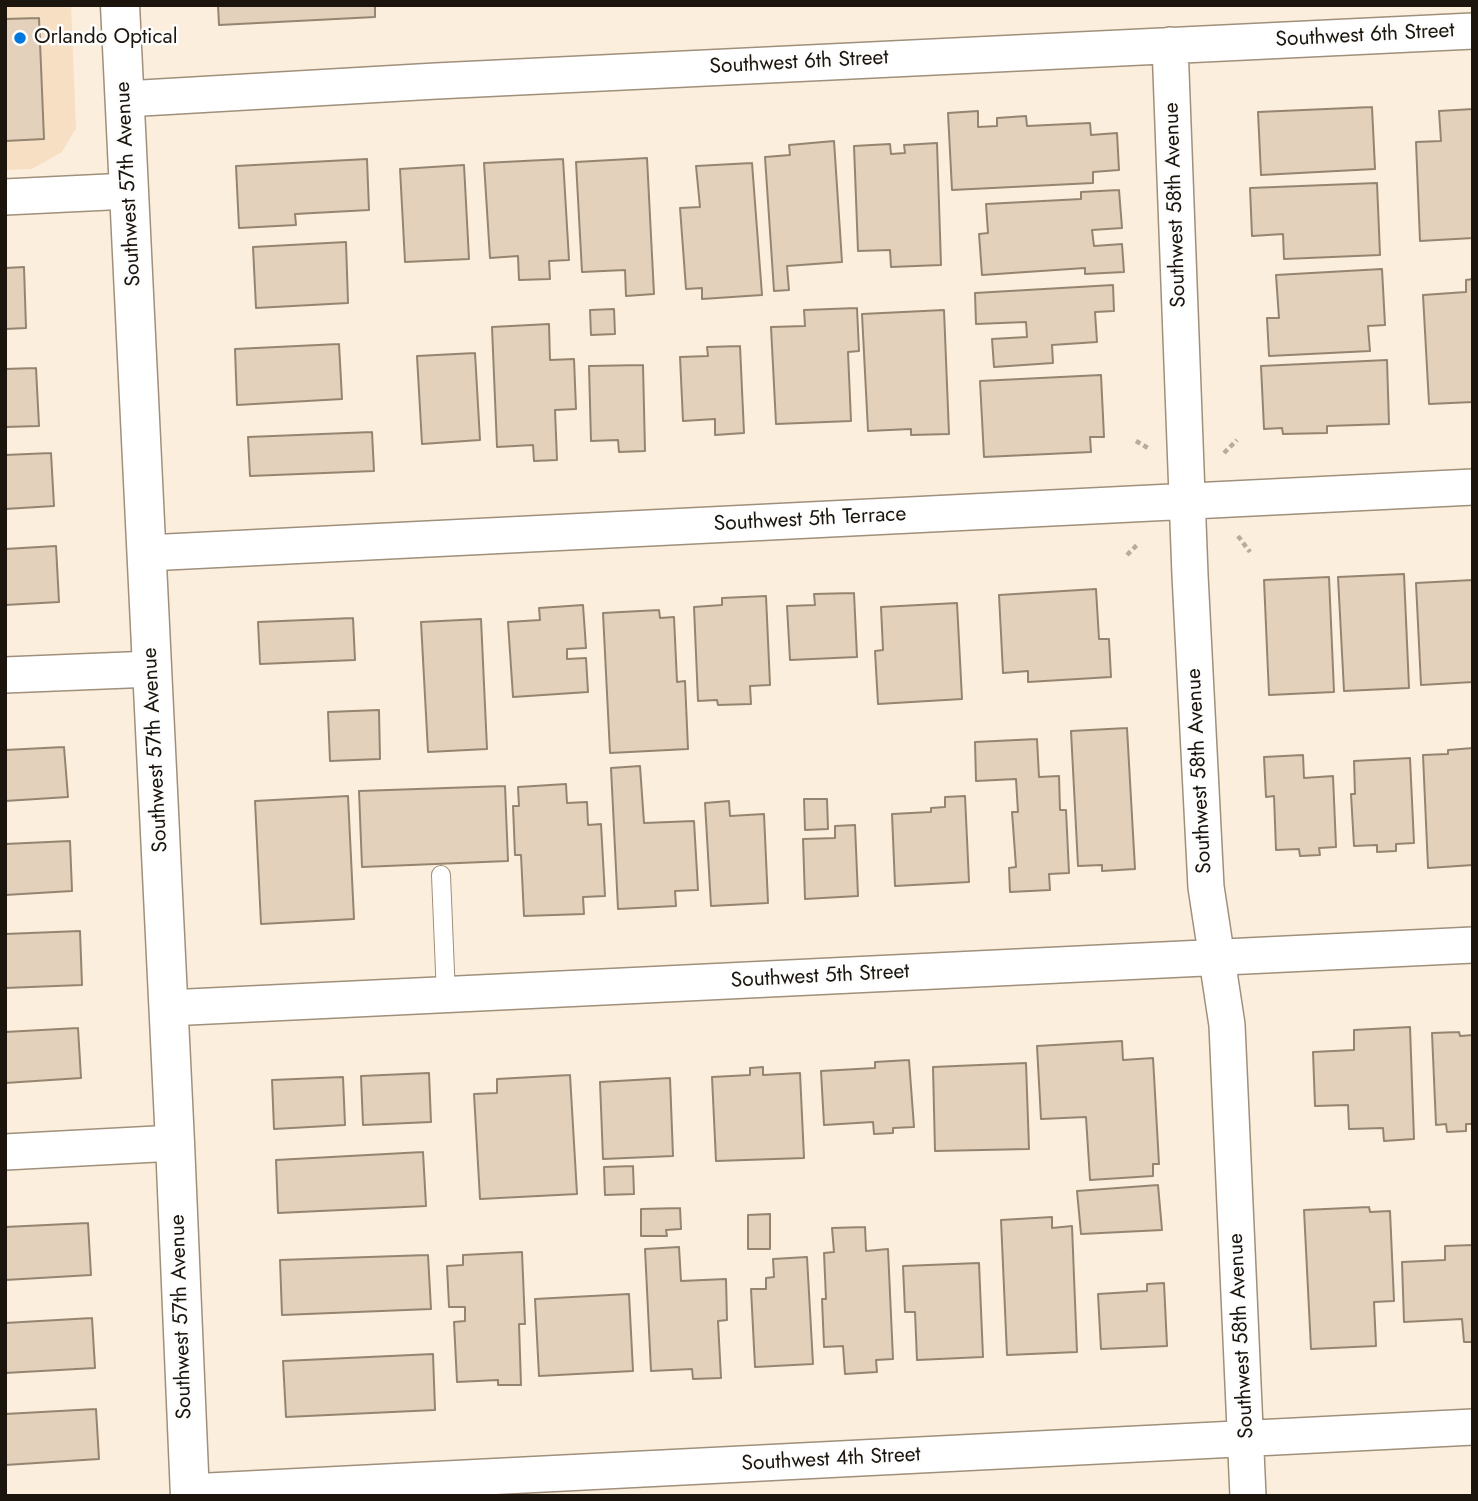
<!DOCTYPE html>
<style>
body{margin:0}
#map{position:relative;width:1478px;height:1501px;overflow:hidden;background:#fceedc;font-family:Jost,sans-serif}
canvas{display:block}
.frame{position:absolute;inset:0;border:7px solid #1b150d;pointer-events:none}
</style>
<div id="map">
<canvas width="1478" height="1501"></canvas>
<div class="frame"></div>
</div>
<script>
const context = document.querySelector('canvas').getContext('2d');
context.lineJoin = 'round';
function fillPath(path, color) { context.fillStyle = color; context.fill(path, 'evenodd'); }
const shape = rows => new Path2D(rows.map(r => 'M' + r).join(''));
function trace(path, color, width, dash) { context.strokeStyle = color; context.lineWidth = width; context.lineCap = dash ? 'butt' : 'round'; context.setLineDash(dash || []); context.stroke(path); }
function label(font, color, halo, rows, align = 'center') {
  context.font = font + ' Jost,sans-serif'; context.lineWidth = 5; context.setLineDash([]); context.textBaseline = 'middle'; context.strokeStyle = halo; context.fillStyle = color; for (const [text, x, y, turn = 0] of rows) {
    context.save(); context.translate(x, y); context.rotate((+turn || 0) * Math.PI / 180); context.textAlign = isNaN(turn) ? turn : align; if (halo) context.strokeText(text, 0, 0); context.fillText(text, 0, 0); context.restore();
  }
}
fillPath(shape([
 [5,5,71,5,76,128,62,152,32,169,5,170]
]), '#f6dfc2');
const building = shape([
 [218,5,375,5,375,17,219,25,218,5],
 [39,18,44,139,5,141,5,19,39,18],
 [1372,107,1375,169,1261,175,1258,112,1372,107],
 [1473,109,1473,238,1420,241,1416,142,1441,141,1439,111,1473,109],
 [978,111,978,127,997,126,997,118,1026,116,1027,126,1090,123,1091,135,1117,133,1119,170,1093,172,1093,183,952,190,948,113,978,111],
 [834,141,842,262,787,266,789,290,774,291,765,157,790,155,789,145,834,141],
 [937,143,941,265,891,267,890,250,858,251,854,146,890,144,891,154,905,153,904,145,937,143],
 [647,158,654,294,626,296,625,270,582,272,576,162,647,158],
 [367,159,369,210,295,214,296,225,239,228,236,166,367,159],
 [563,159,569,260,549,261,550,279,519,280,518,256,490,258,484,163,563,159],
 [752,163,762,295,702,299,702,288,686,289,680,208,700,207,696,166,752,163],
 [464,165,469,259,405,262,400,169,464,165],
 [1377,183,1380,255,1284,259,1283,234,1252,236,1250,188,1377,183],
 [1119,190,1122,228,1092,230,1094,246,1122,244,1124,272,1085,274,1085,268,982,275,979,234,988,233,986,204,1081,199,1081,192,1119,190],
 [346,242,348,303,256,308,253,247,346,242],
 [24,267,26,328,5,329,5,268,24,267],
 [1382,269,1385,325,1368,326,1370,351,1269,356,1267,318,1279,318,1276,275,1382,269],
 [1473,279,1473,402,1429,404,1423,295,1466,292,1466,280,1473,279],
 [1113,285,1114,311,1095,312,1097,342,1052,345,1053,363,994,367,992,339,1027,337,1026,322,976,324,975,293,1113,285],
 [857,308,859,351,848,352,851,421,776,424,771,327,805,326,804,310,857,308],
 [614,309,615,334,591,335,590,310,614,309],
 [944,310,949,434,911,435,911,429,868,431,862,314,944,310],
 [549,324,550,360,574,359,576,409,555,410,557,460,534,461,533,445,497,447,492,327,549,324],
 [339,344,342,399,237,405,235,349,339,344],
 [740,346,744,433,715,435,715,419,683,421,680,357,708,356,707,347,740,346],
 [475,353,480,440,422,444,417,356,475,353],
 [1387,360,1389,424,1327,426,1327,433,1283,434,1282,428,1264,429,1261,366,1387,360],
 [643,365,645,451,619,452,618,440,591,441,589,366,643,365],
 [36,368,39,426,5,427,5,369,36,368],
 [1101,375,1104,437,1090,437,1091,452,984,457,980,381,1101,375],
 [372,432,374,471,250,476,248,437,372,432],
 [51,453,54,506,5,509,5,455,51,453],
 [56,546,59,602,5,605,5,549,56,546],
 [1404,574,1409,688,1344,691,1338,577,1404,574],
 [1329,577,1334,692,1269,695,1264,580,1329,577],
 [1473,580,1473,682,1421,685,1416,583,1473,580],
 [1096,589,1099,639,1109,639,1111,677,1028,682,1028,671,1003,673,999,595,1096,589],
 [854,593,857,657,790,660,787,606,815,605,814,594,854,593],
 [766,596,770,685,750,686,751,704,718,705,717,700,698,701,694,607,722,605,722,598,766,596],
 [957,603,962,699,878,704,875,651,883,650,881,607,957,603],
 [583,605,586,648,567,649,567,659,586,658,588,692,513,697,508,622,540,620,539,608,583,605],
 [659,610,660,618,674,617,677,682,685,681,688,749,610,753,603,613,659,610],
 [353,618,355,660,260,664,258,622,353,618],
 [481,619,487,749,428,752,421,622,481,619],
 [379,710,380,759,330,761,328,712,379,710],
 [1127,728,1135,869,1102,871,1102,865,1078,866,1071,731,1127,728],
 [1037,739,1039,777,1059,776,1060,810,1066,810,1069,873,1049,874,1050,890,1010,892,1009,868,1016,867,1012,812,1018,812,1016,779,976,781,975,742,1037,739],
 [64,747,68,797,5,801,5,750,64,747],
 [1473,748,1473,865,1428,868,1423,755,1448,754,1448,750,1473,748],
 [1303,755,1304,778,1333,776,1336,847,1319,848,1320,855,1300,856,1299,849,1276,850,1274,796,1266,797,1264,757,1303,755],
 [1410,758,1414,843,1396,844,1396,851,1377,852,1377,845,1354,846,1351,794,1355,794,1354,761,1410,758],
 [640,766,644,823,694,821,698,890,675,891,676,906,618,909,611,768,640,766],
 [566,784,567,803,587,802,588,825,601,824,605,896,583,897,584,914,524,916,521,855,515,855,513,806,519,806,518,787,566,784],
 [505,786,508,861,362,867,359,791,505,786],
 [348,796,354,919,261,924,255,801,348,796],
 [965,796,969,882,895,886,892,814,931,812,931,808,945,807,945,797,965,796],
 [804,799,827,799,828,829,805,830,804,799],
 [729,801,730,816,764,814,768,903,711,906,705,803,729,801],
 [855,825,858,896,805,899,803,839,835,838,835,826,855,825],
 [70,841,72,891,5,895,5,844,70,841],
 [80,931,82,985,5,988,5,934,80,931],
 [1410,1027,1414,1139,1384,1141,1383,1128,1349,1129,1348,1105,1315,1106,1313,1052,1354,1050,1354,1030,1410,1027],
 [78,1028,81,1078,5,1083,5,1032,78,1028],
 [1459,1032,1460,1036,1473,1035,1473,1124,1466,1124,1466,1131,1447,1132,1446,1124,1436,1125,1432,1033,1459,1032],
 [1122,1041,1123,1060,1153,1058,1159,1164,1153,1164,1153,1176,1090,1180,1086,1117,1041,1119,1037,1046,1122,1041],
 [909,1060,914,1127,893,1128,893,1133,874,1134,873,1122,824,1125,821,1071,875,1068,875,1062,909,1060],
 [1026,1063,1029,1149,935,1151,933,1067,1026,1063],
 [763,1067,763,1075,800,1073,804,1158,716,1161,712,1077,750,1075,750,1068,763,1067],
 [429,1073,431,1122,363,1125,361,1076,429,1073],
 [570,1075,577,1194,480,1199,474,1094,497,1093,497,1079,570,1075],
 [343,1077,345,1125,274,1129,272,1080,343,1077],
 [670,1078,673,1156,603,1159,600,1082,670,1078],
 [423,1152,426,1206,278,1213,276,1160,423,1152],
 [633,1166,634,1194,605,1195,604,1167,633,1166],
 [1158,1185,1162,1230,1081,1234,1077,1191,1158,1185],
 [1369,1207,1370,1212,1390,1211,1394,1301,1374,1302,1376,1346,1311,1349,1304,1210,1369,1207],
 [680,1208,681,1229,666,1230,667,1236,641,1236,641,1209,680,1208],
 [770,1214,770,1249,748,1249,748,1215,770,1214],
 [1052,1217,1052,1228,1072,1226,1077,1352,1007,1355,1001,1220,1052,1217],
 [88,1223,91,1275,5,1280,5,1227,88,1223],
 [865,1227,866,1251,888,1249,893,1359,876,1360,877,1372,845,1374,843,1346,824,1347,822,1299,826,1299,824,1253,834,1252,832,1228,865,1227],
 [1473,1245,1473,1342,1464,1342,1462,1319,1404,1322,1402,1262,1445,1260,1445,1246,1473,1245],
 [679,1247,681,1281,726,1279,727,1320,718,1321,721,1378,693,1379,692,1369,651,1371,645,1249,679,1247],
 [522,1252,525,1324,519,1324,521,1385,498,1385,498,1380,457,1382,454,1322,465,1321,465,1307,449,1307,447,1266,463,1265,463,1255,522,1252],
 [428,1255,431,1309,282,1315,280,1260,428,1255],
 [807,1257,813,1364,755,1367,751,1289,766,1289,766,1278,774,1277,773,1259,807,1257],
 [979,1263,983,1357,917,1360,915,1312,905,1312,903,1266,979,1263],
 [1164,1283,1167,1346,1101,1349,1098,1294,1147,1291,1147,1284,1164,1283],
 [629,1294,633,1371,539,1376,535,1299,629,1294],
 [92,1318,95,1368,5,1373,5,1323,92,1318],
 [433,1354,435,1410,286,1417,283,1361,433,1354],
 [96,1409,99,1459,5,1465,5,1414,96,1409]
]);
fillPath(building, '#e3d1bb');
trace(building, '#958570', 2);
const service = shape([
 [441,875,446,996]
]);
const minor = shape([
 [1170,45,1190,575,1206,887,1227,1025,1248,1496],
 [125,99,436,81,1473,31],
 [5,197,129,191],
 [147,553,1473,487],
 [5,675,152,669],
 [168,1008,1473,945],
 [5,1152,175,1143],
 [189,1492,1473,1427]
]);
const secondary = shape([
 [120,5,175,1143,190,1496]
]);
trace(service, '#a08f7a', 20);
trace(minor, '#a08f7a', 38);
trace(secondary, '#a08f7a', 41);
trace(shape([
 [1136,441,1148,448],
 [1224,453,1237,440],
 [1238,536,1250,552],
 [1127,555,1139,543]
]), '#b6ab9c', 4.5, [5, 3.5]);
trace(service, '#fff', 18);
trace(minor, '#fff', 35);
trace(secondary, '#fff', 38);
for (const [x, y, r, color] of [
 [20,38,7,"#0077de"]
]) { const dot = new Path2D(); dot.arc(x, y, r, 0, 2 * Math.PI); context.fillStyle = color; context.fill(dot); trace(dot, '#fdfdfd', 2.5); }
label('21px', '#1b150d', '#fdfdfd', [
 ["Southwest 6th Street",1365,36,-3],
 ["Southwest 6th Street",799,63,-3],
 ["Southwest 57th Avenue",129,184,-93],
 ["Southwest 58th Avenue",1176,205,-92],
 ["Southwest 5th Terrace",810,520,-3],
 ["Southwest 57th Avenue",156,750,-93],
 ["Southwest 58th Avenue",1200,771,-93],
 ["Southwest 5th Street",820,977,-3],
 ["Southwest 57th Avenue",182,1317,-92],
 ["Southwest 58th Avenue",1242,1336,-93],
 ["Southwest 4th Street",831,1460,-3]
]);
label('21px', '#1b150d', '#fdfdfd', [
 ["Orlando Optical",34,38]
], 'left');
</script>
